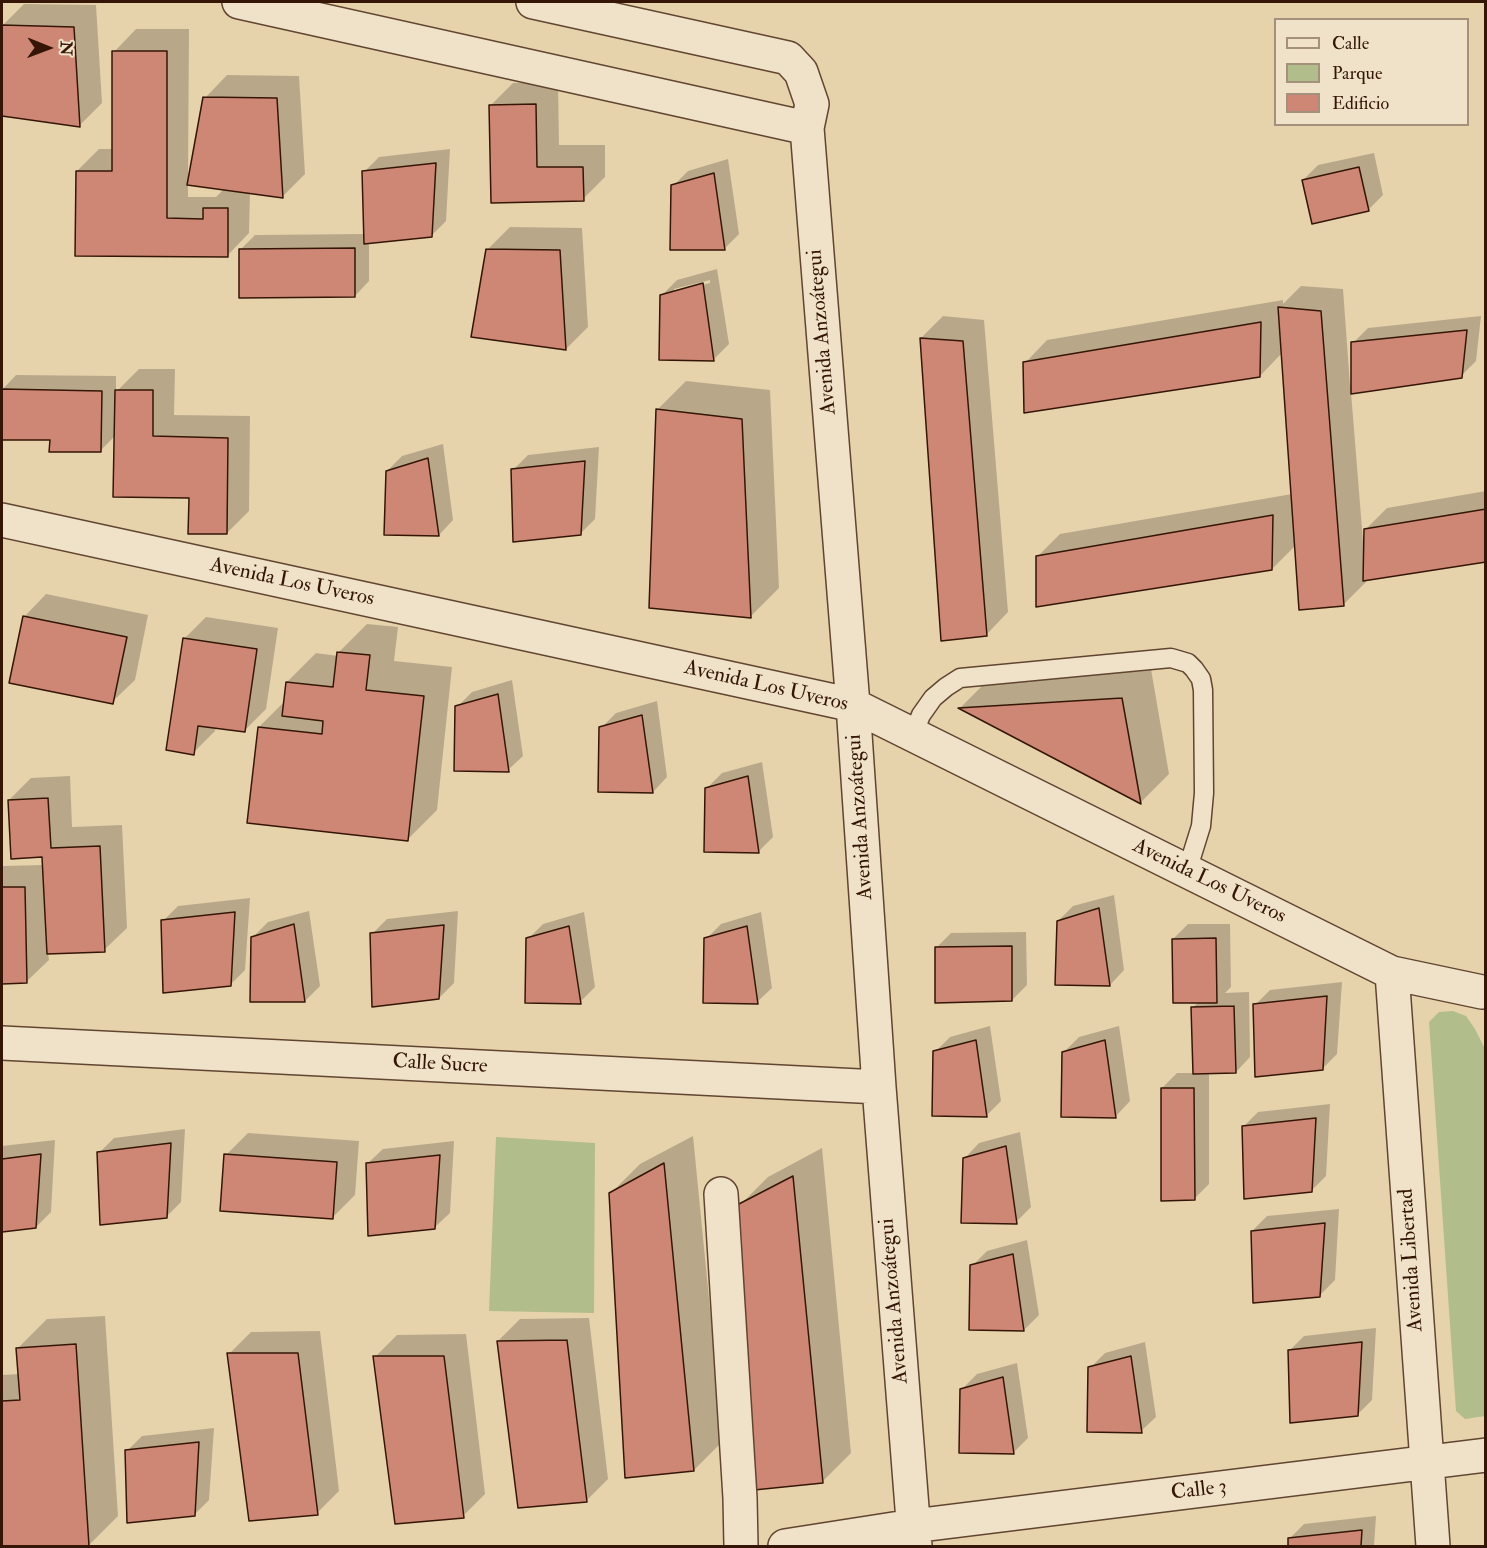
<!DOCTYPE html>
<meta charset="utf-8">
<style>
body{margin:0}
#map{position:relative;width:1487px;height:1548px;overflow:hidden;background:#e6d3ac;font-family:"IM FELL Double Pica",serif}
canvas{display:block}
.frame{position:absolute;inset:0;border:3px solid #351606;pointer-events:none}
.legend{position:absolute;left:1274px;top:18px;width:195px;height:108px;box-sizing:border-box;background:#efe2c9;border:2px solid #a5907b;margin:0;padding:8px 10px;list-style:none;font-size:18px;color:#351606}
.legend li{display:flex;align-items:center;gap:12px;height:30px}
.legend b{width:30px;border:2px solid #a5907b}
.north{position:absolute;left:18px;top:18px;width:60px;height:60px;-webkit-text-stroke:4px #efe2c9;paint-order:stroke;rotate:91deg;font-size:16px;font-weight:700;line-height:24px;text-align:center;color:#351606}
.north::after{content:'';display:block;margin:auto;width:21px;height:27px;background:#351606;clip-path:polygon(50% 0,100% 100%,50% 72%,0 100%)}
</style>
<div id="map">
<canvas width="1487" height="1548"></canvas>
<div class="frame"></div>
<ul class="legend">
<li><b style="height:8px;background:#efe2c9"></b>Calle</li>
<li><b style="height:16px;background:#b2bd8c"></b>Parque</li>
<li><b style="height:16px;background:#cf8775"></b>Edificio</li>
</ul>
<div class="north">N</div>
</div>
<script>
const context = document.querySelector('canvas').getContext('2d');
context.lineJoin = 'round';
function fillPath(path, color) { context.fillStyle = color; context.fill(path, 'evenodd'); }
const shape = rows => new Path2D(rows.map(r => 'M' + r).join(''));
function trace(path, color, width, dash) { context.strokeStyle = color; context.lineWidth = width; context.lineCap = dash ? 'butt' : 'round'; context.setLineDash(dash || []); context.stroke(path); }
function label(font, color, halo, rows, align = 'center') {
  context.font = font + ' "IM FELL Double Pica",serif'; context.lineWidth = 6; context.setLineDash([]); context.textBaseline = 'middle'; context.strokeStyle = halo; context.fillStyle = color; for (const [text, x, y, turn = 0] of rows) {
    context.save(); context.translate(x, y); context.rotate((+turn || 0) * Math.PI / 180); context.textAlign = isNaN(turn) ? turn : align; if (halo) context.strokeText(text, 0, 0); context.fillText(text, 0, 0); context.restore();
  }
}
fillPath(shape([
 [1453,1011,1466,1016,1475,1029,1486,1051,1485,1416,1465,1419,1456,1411,1429,1022,1439,1012],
 [496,1137,595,1143,594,1313,489,1311]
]), '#b2bd8c');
fillPath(shape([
 [24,4,96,5,102,103,80,125,2,114,2,26],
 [136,29,189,29,188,179,205,98,227,75,299,76,305,174,283,196,250,192,249,233,227,256,77,171,99,149,114,149,114,52],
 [188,184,224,189,216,197,188,197],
 [558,82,559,145,605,145,605,177,583,199,492,201,491,105,513,83],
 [450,149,446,221,431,236,369,242,369,281,355,296,240,250,255,235,365,234,364,172,379,157],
 [1374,153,1383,195,1368,210,1303,180,1318,165],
 [728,159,739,234,724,249,673,186,688,171],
 [510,227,582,228,588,327,566,349,488,249],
 [717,269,729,344,714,359,661,358,662,295,677,280],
 [710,280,710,283,674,292,674,289],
 [1301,286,1343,289,1350,385,1353,385,1353,343,1368,328,1481,316,1476,361,1461,376,1351,392,1363,541,1365,541,1365,530,1387,508,1486,491,1486,561,1366,579,1366,582,1344,604,1296,545,1272,569,1038,556,1060,534,1292,494,1282,353,1260,376,1025,363,1047,340,1283,300,1283,304],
 [943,316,984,320,1008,612,986,635,921,338],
 [139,369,175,369,174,415,250,416,249,511,227,533,191,496,116,435,101,450,51,439,2,439,2,390,16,375,116,376,116,392],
 [686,381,770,390,779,588,750,617,657,410],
 [443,444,453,520,439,535,387,471,402,456],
 [599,447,595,519,580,534,513,470,528,455],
 [46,594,148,615,135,680,112,702,24,617],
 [206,617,278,628,266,709,244,731,216,727,215,731,193,753,184,639],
 [367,624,398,627,394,661,452,667,437,810,408,839,259,727,285,701,287,682,316,653,338,656,338,653],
 [1151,669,1169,774,1141,802,960,708,988,680],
 [512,680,523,756,508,770,457,707,472,692],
 [657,701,667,777,653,792,601,728,616,713],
 [762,762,773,837,758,852,707,788,722,773],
 [70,776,72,827,122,825,127,928,104,950,48,953,49,960,26,982,2,982,2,866,44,865,44,856,9,800,31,778],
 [1114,895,1124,970,1110,985,1058,921,1073,906],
 [250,898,245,970,230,985,163,921,178,906],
 [309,911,320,986,305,1001,253,937,268,922],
 [458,911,454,983,439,998,372,934,387,919],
 [584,912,595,987,580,1002,528,939,543,924],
 [761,912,772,988,757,1002,706,939,721,924],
 [1188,924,1230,924,1231,987,1225,993,1249,992,1250,1057,1236,1072,1209,1072,1209,1184,1194,1199,1162,1088,1177,1073,1194,1073,1192,1008,1199,1002,1173,939],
 [1026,932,1027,985,1012,1000,936,948,951,933],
 [1342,982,1337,1054,1322,1069,1255,1005,1270,990],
 [990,1026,1001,1101,986,1116,935,1052,950,1037],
 [1119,1026,1130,1101,1116,1116,1064,1052,1079,1037],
 [1330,1104,1326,1176,1311,1191,1243,1127,1258,1112],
 [185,1129,181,1202,166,1217,99,1153,114,1138],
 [1020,1132,1031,1207,1016,1222,964,1159,979,1143],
 [248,1133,359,1141,355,1195,333,1217,226,1155],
 [693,1136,723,1441,694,1470,610,1194,640,1164],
 [55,1140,51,1212,36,1227,2,1231,2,1146],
 [454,1141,450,1213,435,1227,368,1163,383,1149],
 [822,1148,851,1453,822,1482,739,1206,768,1177],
 [1339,1209,1335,1280,1320,1295,1252,1231,1267,1216],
 [1027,1240,1039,1315,1024,1330,971,1329,972,1266,987,1251],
 [105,1316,118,1516,89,1545,2,1546,2,1375,20,1374,18,1348,47,1319],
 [589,1318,608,1479,586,1501,498,1341,520,1319],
 [1376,1328,1372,1400,1357,1415,1289,1351,1304,1336],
 [320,1331,339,1491,317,1513,229,1354,251,1332],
 [466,1334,485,1494,463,1516,375,1357,397,1335],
 [1145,1342,1156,1417,1141,1431,1090,1368,1105,1353],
 [1017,1363,1028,1438,1013,1453,962,1389,977,1374],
 [214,1428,209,1500,194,1515,127,1451,142,1436],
 [1376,1516,1374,1546,1289,1546,1289,1539,1304,1524]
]), '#0003');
const building = shape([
 [2,25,74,27,80,127,2,116,2,25],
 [112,51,167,51,167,218,203,219,203,208,228,208,228,257,75,256,76,171,112,171,112,51],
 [203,97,277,98,283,198,187,185,203,97],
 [536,104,537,167,583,167,584,201,491,203,489,105,536,104],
 [436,163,432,237,364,244,362,171,436,163],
 [1359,167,1369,211,1312,224,1302,180,1359,167],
 [714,173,725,250,670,250,671,185,714,173],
 [355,248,355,297,239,298,239,249,355,248],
 [486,249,560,250,566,350,471,337,486,249],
 [703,283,714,361,659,360,660,295,703,283],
 [1278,307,1321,311,1344,606,1299,610,1278,307],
 [1261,322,1260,377,1024,413,1023,362,1261,322],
 [1467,330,1462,378,1351,394,1351,342,1467,330],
 [920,338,963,341,987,636,941,641,920,338],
 [2,389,102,391,101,452,49,452,50,440,2,440,2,389],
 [115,390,153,390,153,436,228,438,227,534,188,534,189,498,113,497,115,390],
 [656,409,742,419,751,618,649,608,656,409],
 [428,458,439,536,384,535,386,471,428,458],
 [585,461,581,535,513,542,511,469,585,461],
 [1486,509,1486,562,1363,581,1364,529,1486,509],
 [1273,515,1272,570,1036,607,1036,556,1273,515],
 [23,616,127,637,113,704,9,683,23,616],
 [183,638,257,649,245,732,198,726,194,755,166,750,183,638],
 [337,652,370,655,366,690,424,696,408,841,247,823,258,727,322,734,323,721,282,716,286,682,333,687,337,652],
 [498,694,509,772,454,771,455,706,498,694],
 [1122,698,1141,804,958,708,1122,698],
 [642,715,653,793,598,792,599,727,642,715],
 [748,776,759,853,704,852,705,788,748,776],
 [48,798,51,848,100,846,105,952,47,954,42,857,11,859,8,800,48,798],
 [2,887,25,887,27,983,2,984,2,887],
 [1099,908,1110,986,1055,985,1057,921,1099,908],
 [235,912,231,986,163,993,161,920,235,912],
 [294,924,305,1002,250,1002,251,937,294,924],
 [444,925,439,999,372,1007,370,933,444,925],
 [569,926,581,1004,525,1003,526,938,569,926],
 [747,926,758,1004,703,1003,704,938,747,926],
 [1216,938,1217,1003,1173,1003,1172,939,1216,938],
 [1012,946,1012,1001,935,1003,935,947,1012,946],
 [1327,996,1323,1070,1255,1077,1253,1004,1327,996],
 [1234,1006,1236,1073,1193,1074,1191,1007,1234,1006],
 [976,1040,987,1117,932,1116,933,1051,976,1040],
 [1105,1040,1116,1118,1061,1117,1062,1052,1105,1040],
 [1161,1088,1194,1088,1195,1200,1161,1201,1161,1088],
 [1316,1118,1312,1192,1244,1199,1242,1126,1316,1118],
 [171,1143,167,1218,100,1225,97,1152,171,1143],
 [1006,1146,1017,1224,961,1223,963,1158,1006,1146],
 [41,1154,36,1228,2,1232,2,1159,41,1154],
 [224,1154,337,1162,333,1219,220,1211,224,1154],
 [440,1155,435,1229,368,1236,366,1163,440,1155],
 [664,1163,694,1471,625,1478,609,1193,664,1163],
 [793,1176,823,1483,754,1490,737,1205,793,1176],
 [1325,1223,1320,1297,1253,1303,1251,1231,1325,1223],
 [1013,1254,1024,1331,969,1330,970,1265,1013,1254],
 [567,1340,587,1502,518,1508,497,1341,567,1340],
 [1362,1342,1358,1416,1290,1423,1288,1350,1362,1342],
 [76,1344,89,1546,2,1546,2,1401,20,1400,16,1348,76,1344],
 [227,1353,298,1353,318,1515,249,1521,227,1353],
 [373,1356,444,1356,464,1518,395,1524,373,1356],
 [1131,1356,1142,1433,1087,1432,1088,1367,1131,1356],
 [1003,1377,1014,1454,959,1453,960,1389,1003,1377],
 [199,1442,195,1516,127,1523,125,1450,199,1442],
 [1362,1530,1361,1546,1288,1546,1288,1538,1362,1530]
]);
fillPath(building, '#cf8775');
trace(building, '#351606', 1.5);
const lane = shape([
 [913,735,921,715,933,698,946,687,960,678,1171,658,1188,663,1194,669,1201,679,1203,690,1204,793,1201,826,1187,871]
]);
const street = shape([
 [239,2,807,128],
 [533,2,788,58,801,72,812,104,807,128,853,705,879,1087,915,1546],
 [2,520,853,705,1392,973,1482,992],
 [1392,973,1433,1546],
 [2,1043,879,1087],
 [721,1194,740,1498,741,1546],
 [785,1546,913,1526,1486,1455]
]);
trace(lane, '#614530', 21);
trace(street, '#614530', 36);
trace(lane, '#efe2c9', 18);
trace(street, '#efe2c9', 33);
label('21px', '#351606', '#efe2c9', [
 ["Avenida Anzoátegui",823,332,-95],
 ["Avenida Los Uveros",292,583,12],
 ["Avenida Los Uveros",766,687,13],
 ["Avenida Anzoátegui",861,817,-94],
 ["Avenida Los Uveros",1209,882,26],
 ["Calle Sucre",440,1065,3],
 ["Avenida Libertad",1412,1260,-94],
 ["Avenida Anzoátegui",895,1301,-95],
 ["Calle 3",1199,1491,-7]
]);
</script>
